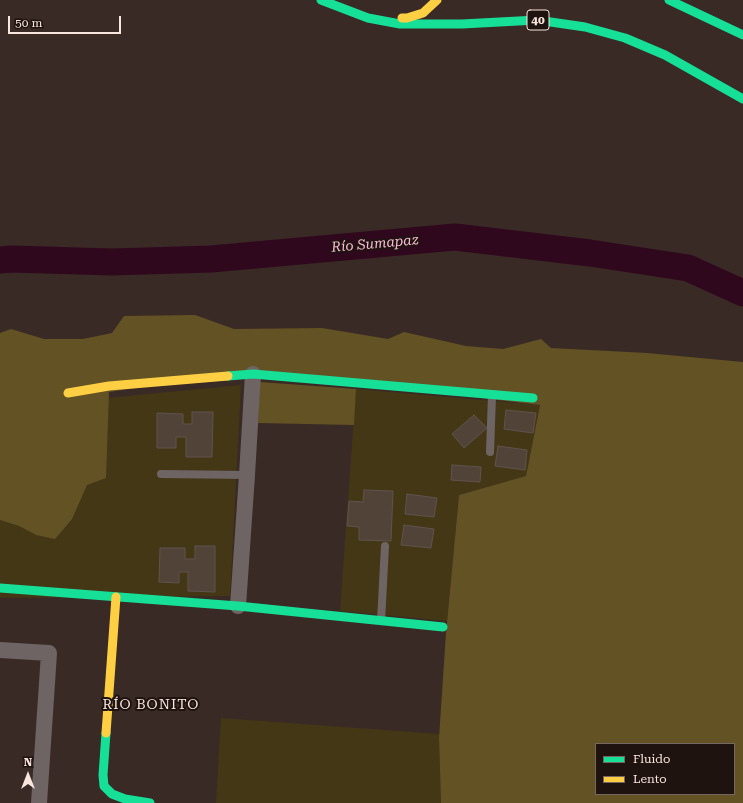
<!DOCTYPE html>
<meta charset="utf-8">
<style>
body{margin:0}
#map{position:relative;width:743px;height:803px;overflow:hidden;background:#3a2a25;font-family:"Roboto Serif",serif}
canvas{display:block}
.legend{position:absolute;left:595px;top:743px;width:140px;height:52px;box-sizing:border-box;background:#1f130f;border:1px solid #766762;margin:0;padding:5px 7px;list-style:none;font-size:12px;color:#f8e5de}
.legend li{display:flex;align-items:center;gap:8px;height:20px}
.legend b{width:20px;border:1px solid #766762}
.north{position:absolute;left:8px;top:755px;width:40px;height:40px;-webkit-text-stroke:3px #1f130f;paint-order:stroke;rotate:0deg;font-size:11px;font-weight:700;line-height:16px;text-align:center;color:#f8e5de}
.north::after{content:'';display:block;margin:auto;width:14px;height:18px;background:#f8e5de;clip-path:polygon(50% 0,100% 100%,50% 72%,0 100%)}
.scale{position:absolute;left:8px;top:16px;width:113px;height:18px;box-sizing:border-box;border:2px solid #f8e5de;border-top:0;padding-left:5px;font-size:12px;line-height:14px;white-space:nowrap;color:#f8e5de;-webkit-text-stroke:3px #1f130f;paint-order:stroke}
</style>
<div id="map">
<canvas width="743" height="803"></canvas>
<ul class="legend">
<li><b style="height:5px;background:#16e098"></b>Fluido</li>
<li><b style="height:5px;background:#ffcf43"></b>Lento</li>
</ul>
<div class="north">N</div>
<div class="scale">50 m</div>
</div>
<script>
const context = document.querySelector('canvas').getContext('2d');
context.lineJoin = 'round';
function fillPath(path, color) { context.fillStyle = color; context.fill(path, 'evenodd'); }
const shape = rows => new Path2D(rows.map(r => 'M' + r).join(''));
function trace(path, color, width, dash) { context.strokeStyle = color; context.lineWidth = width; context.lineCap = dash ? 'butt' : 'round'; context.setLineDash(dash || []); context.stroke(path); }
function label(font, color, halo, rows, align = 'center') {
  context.font = font + ' "Roboto Serif",serif'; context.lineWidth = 4; context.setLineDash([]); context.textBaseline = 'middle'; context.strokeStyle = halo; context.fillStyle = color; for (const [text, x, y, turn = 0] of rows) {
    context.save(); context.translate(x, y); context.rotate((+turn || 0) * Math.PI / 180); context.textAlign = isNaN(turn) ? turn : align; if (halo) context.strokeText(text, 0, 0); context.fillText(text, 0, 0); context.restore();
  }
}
fillPath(shape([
 [241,385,230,596,0,598,0,520,19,526,36,535,107,398],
 [356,389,540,405,526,476,459,495,447,621,340,611],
 [221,718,439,734,441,803,216,803]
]), '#443716');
fillPath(shape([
 [195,315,234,329,322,328,388,339,404,332,466,346,503,349,541,339,551,348,647,353,743,362,743,803,441,803,439,738,446,633,459,495,526,476,540,405,252,371,109,392,106,478,87,485,72,519,55,539,36,535,19,526,0,520,0,333,11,329,44,339,83,339,112,333,124,316],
 [596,744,734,744,734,794,596,794],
 [260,382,356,389,354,425,258,423]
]), '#635224');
trace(shape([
 [0,260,12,259,112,262,211,259,455,237,590,253,688,268,743,293]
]), '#30081e', 27);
const building = shape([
 [506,410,536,413,533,433,504,429,506,410],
 [192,412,213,412,212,457,186,457,186,437,176,437,176,448,157,448,157,413,183,414,183,424,192,424,192,412],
 [474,415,487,428,464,448,452,434,474,415],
 [498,446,527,450,525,470,495,466,498,446],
 [452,465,481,467,480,482,451,480,452,465],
 [364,490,393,491,391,541,359,540,359,527,347,526,349,501,363,502,364,490],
 [407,494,437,498,434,517,405,514,407,494],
 [404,525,434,529,431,548,401,545,404,525],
 [195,546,215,546,215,592,188,591,188,572,179,572,179,583,159,582,160,548,185,548,185,559,195,559,195,546]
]);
fillPath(building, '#524339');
trace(building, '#5f534c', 1);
trace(shape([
 [490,452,492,396],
 [161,474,247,475],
 [381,621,385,546]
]), '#6f6464', 8);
trace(shape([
 [238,606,247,475,253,374],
 [0,650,49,653,39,803]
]), '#6f6464', 16);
trace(shape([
 [321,0,368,18,400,24,462,24,537,20,585,27,625,38,665,55,743,99],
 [669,0,743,35],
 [228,376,253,374,533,398],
 [0,588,238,606,443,627],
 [106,733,103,775,104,786,112,794,125,799,150,803]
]), '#16e098', 9);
trace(shape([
 [402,18,407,18,423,13,437,0],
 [68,393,109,386,228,376],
 [106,733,116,597]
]), '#ffcf43', 9);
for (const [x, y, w] of [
 [538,20,22]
]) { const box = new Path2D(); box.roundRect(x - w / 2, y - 10, w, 20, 3); context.fillStyle = '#1f130f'; context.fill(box); trace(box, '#f8e5de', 1); }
label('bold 12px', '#f8e5de', null, [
 ["40",538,20]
]);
label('italic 14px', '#fbbad8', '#1f130f', [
 ["Río Sumapaz",375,244,-5]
]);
context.letterSpacing = '1px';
label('14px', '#f8e5de', '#1f130f', [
 ["RÍO BONITO",151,705]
]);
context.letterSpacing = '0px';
</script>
